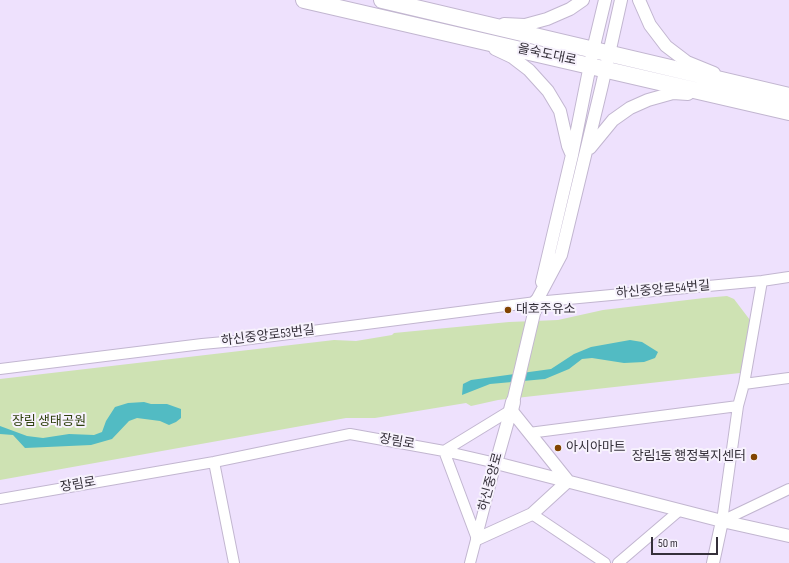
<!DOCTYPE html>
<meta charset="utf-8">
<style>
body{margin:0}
#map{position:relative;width:789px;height:563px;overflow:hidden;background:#eee1fd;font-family:"Sofia Sans Condensed",sans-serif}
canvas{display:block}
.scale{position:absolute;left:651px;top:537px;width:67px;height:18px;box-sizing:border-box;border:2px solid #35303a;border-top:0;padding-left:5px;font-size:12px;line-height:14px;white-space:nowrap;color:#35303a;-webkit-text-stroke:3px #f7f2fd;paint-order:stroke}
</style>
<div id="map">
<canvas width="789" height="563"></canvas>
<div class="scale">50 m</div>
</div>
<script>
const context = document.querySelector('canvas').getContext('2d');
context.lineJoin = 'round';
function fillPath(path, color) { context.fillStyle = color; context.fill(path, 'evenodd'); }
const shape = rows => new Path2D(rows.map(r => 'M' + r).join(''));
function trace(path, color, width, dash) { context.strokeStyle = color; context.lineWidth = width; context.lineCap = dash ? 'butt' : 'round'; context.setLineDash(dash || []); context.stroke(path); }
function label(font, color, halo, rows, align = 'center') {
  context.font = font + ' "Sofia Sans Condensed","Noto Sans KR",sans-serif'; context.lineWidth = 4; context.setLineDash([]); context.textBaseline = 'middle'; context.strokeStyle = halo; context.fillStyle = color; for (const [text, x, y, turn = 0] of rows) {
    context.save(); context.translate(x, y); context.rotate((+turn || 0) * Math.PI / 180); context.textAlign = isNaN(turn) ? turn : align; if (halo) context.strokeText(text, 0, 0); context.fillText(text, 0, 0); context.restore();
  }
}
fillPath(shape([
 [727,296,734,299,753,324,740,373,498,400,471,406,466,403,375,418,346,418,0,480,0,379,334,340,356,341,392,335,394,333,509,322,558,320,603,310,704,298]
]), '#cee2b3');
fillPath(shape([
 [630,340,642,342,658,352,655,358,644,362,624,363,592,358,582,359,569,369,545,379,490,384,462,395,463,384,471,380,551,369,574,354,591,347],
 [144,402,151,404,167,404,181,409,181,418,176,422,169,425,160,421,137,418,129,421,112,439,91,445,25,448,13,435,0,434,0,426,27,436,43,438,69,434,94,435,102,432,106,421,115,407,128,403]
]), '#52bbc3');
const minor = shape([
 [762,281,744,384,789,378],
 [0,369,202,344,235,341,536,302,762,281,789,277],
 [529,433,738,406],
 [214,462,234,563],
 [0,499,214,462,350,434,444,451,496,463,470,563],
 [532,514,605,563],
 [722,521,738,406,744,384],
 [722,521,789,489],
 [477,539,444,451,511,410],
 [618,563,680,510]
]);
const tertiary = shape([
 [639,0,650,25,666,46,687,62,714,73],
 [504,24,525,25,547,19,570,9,583,0],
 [495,49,512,57,529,70,548,91,560,111,568,146,571,153],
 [590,148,613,120,630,108,648,100,673,93,688,94],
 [542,282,572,155,593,50,605,0],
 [536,302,561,255,602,85,621,0],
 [513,402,535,309],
 [511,410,496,463,722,521,789,536],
 [477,539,532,514,568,481,511,410],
 [713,563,722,521]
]);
const secondary = shape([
 [535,309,536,302],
 [511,410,513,402]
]);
const trunk = shape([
 [304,0,789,112],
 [382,0,789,96]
]);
trace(minor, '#c2b6d0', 12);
trace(tertiary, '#c2b6d0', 14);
trace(secondary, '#c2b6d0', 16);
trace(trunk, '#c2b6d0', 18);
trace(minor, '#fff', 10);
trace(tertiary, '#fff', 12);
trace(secondary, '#fff', 14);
trace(trunk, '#fff', 16);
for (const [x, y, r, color] of [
 [508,310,4,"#824401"],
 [558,448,4,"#824401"],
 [754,457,4,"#824401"]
]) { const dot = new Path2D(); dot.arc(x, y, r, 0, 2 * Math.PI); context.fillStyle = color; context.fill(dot); trace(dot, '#f7f2fd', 1.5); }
label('13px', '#35303a', '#f7f2fd', [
 ["을숙도대로",547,55,12],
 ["하신중앙로54번길",663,290,-5],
 ["하신중앙로53번길",268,336,-7],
 ["장림로",397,442,10],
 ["하신중앙로",491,482,-75],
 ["장림로",78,485,-10]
]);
label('13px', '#35303a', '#f7f2fd', [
 ["대호주유소",516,310],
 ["아시아마트",566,448],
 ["장림1동 행정복지센터",746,457,"right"]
], 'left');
label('13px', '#30410f', '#f7f2fd', [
 ["장림 생태공원",49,422]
]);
</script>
